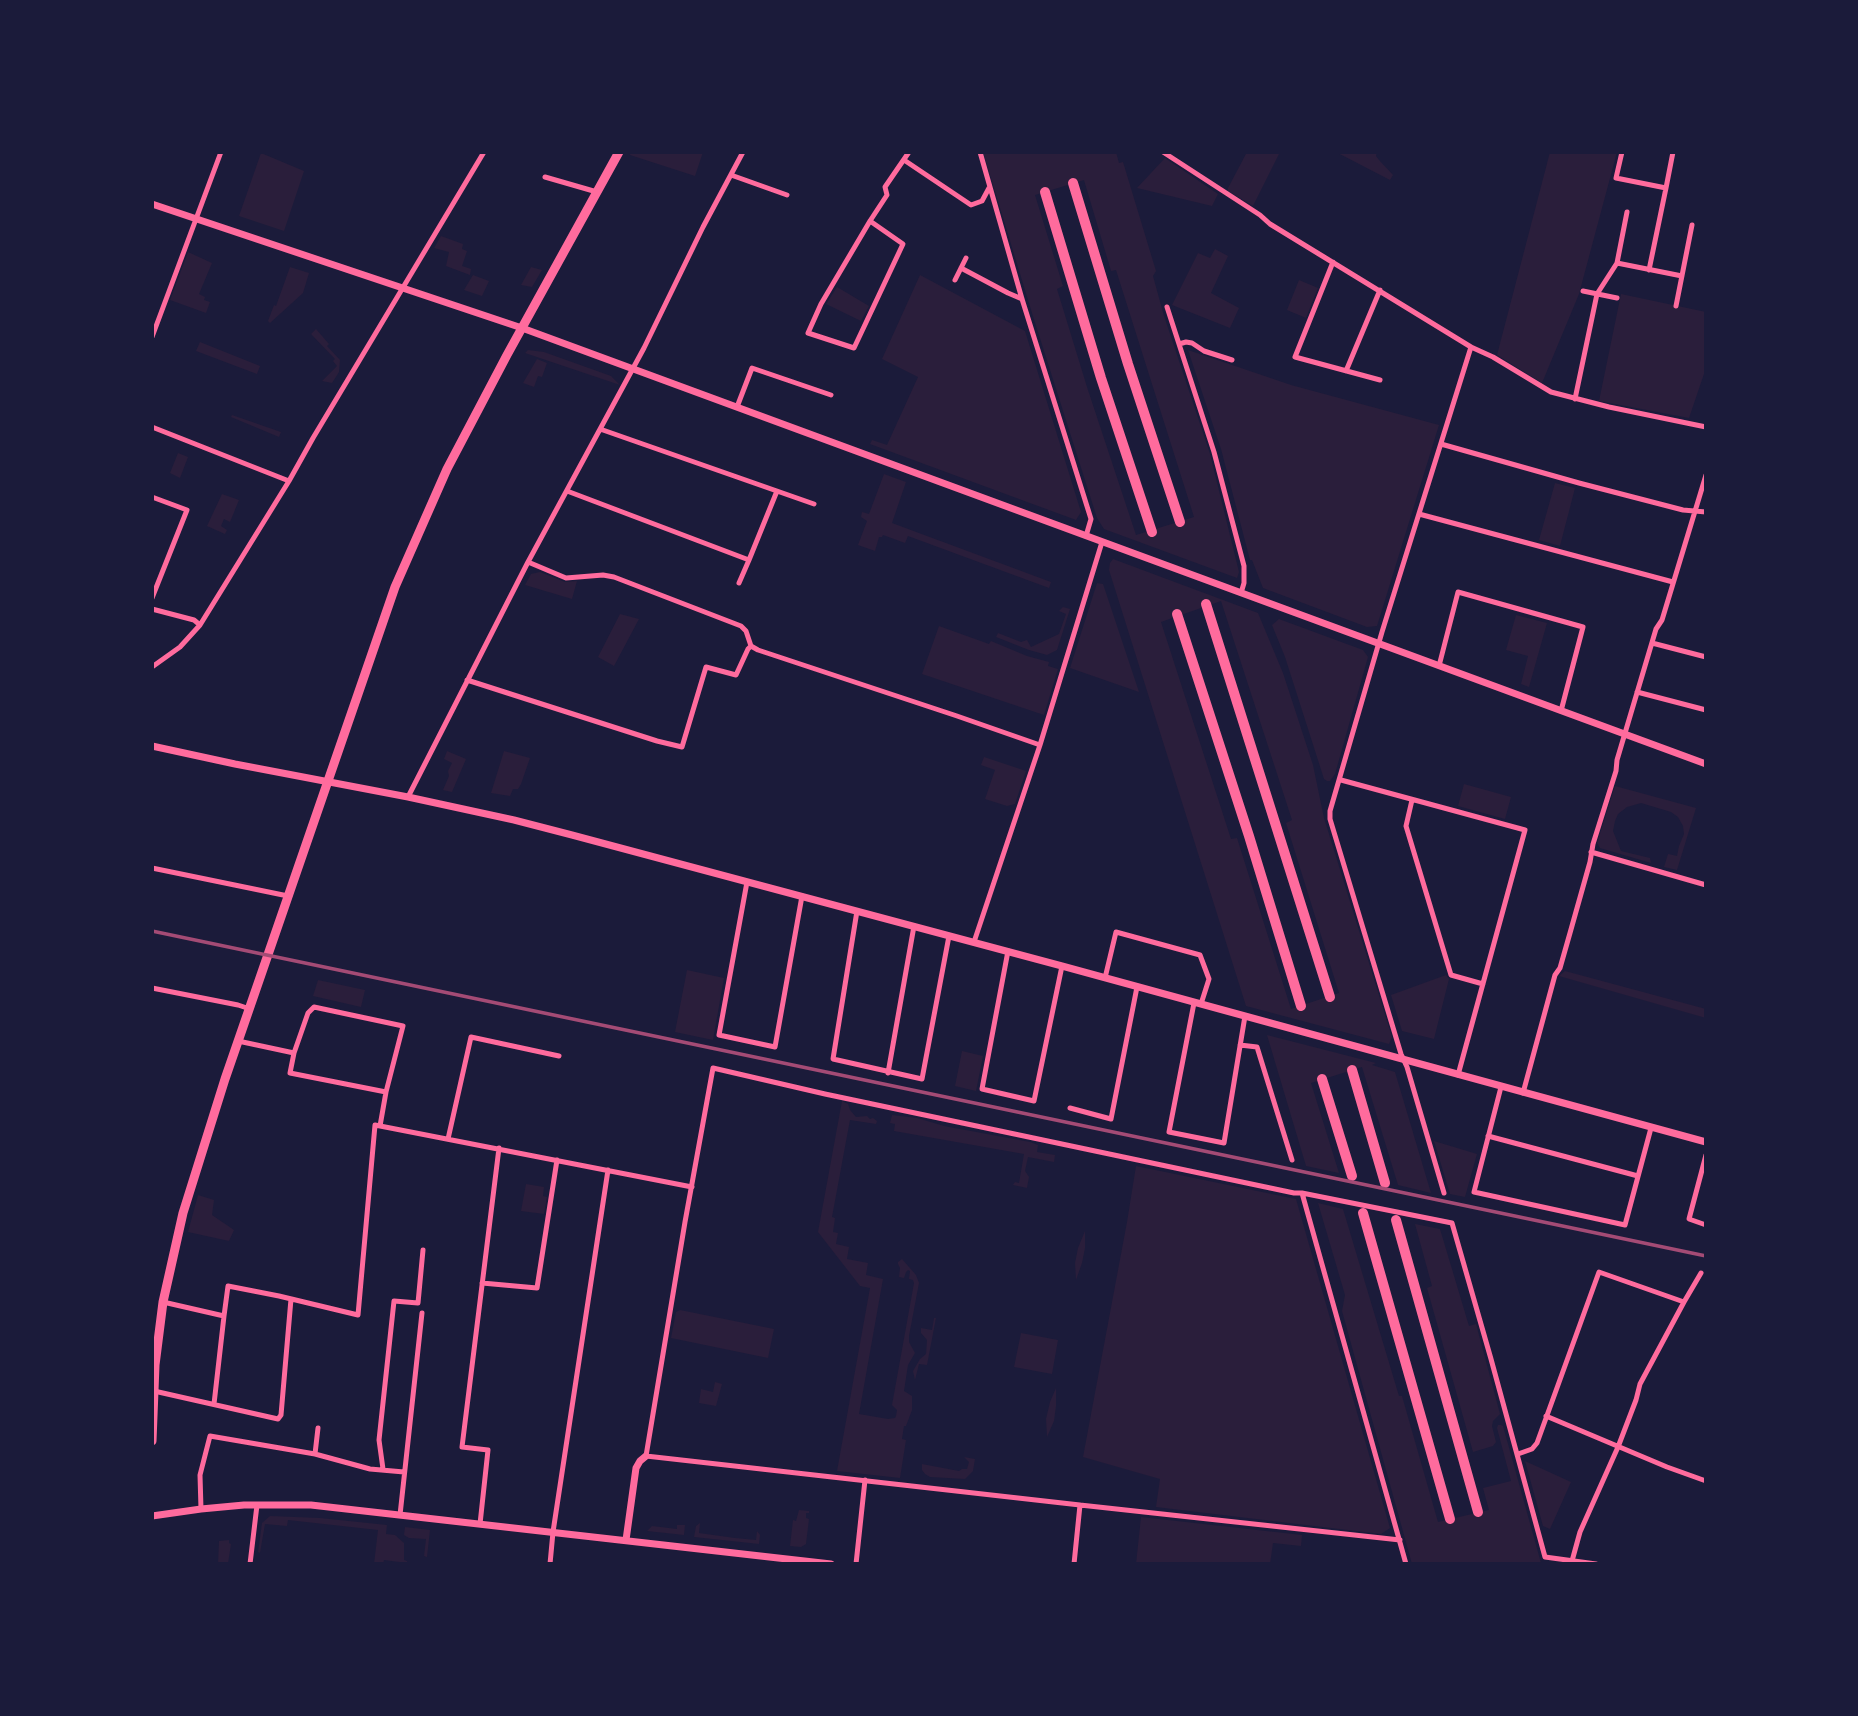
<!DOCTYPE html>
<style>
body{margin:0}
#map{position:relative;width:1858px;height:1716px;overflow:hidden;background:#1b1b3a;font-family:Mulish,sans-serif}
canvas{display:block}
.frame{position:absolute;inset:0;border:154px solid #1b1b3a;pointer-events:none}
</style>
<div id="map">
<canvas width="1858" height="1716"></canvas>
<div class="frame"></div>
</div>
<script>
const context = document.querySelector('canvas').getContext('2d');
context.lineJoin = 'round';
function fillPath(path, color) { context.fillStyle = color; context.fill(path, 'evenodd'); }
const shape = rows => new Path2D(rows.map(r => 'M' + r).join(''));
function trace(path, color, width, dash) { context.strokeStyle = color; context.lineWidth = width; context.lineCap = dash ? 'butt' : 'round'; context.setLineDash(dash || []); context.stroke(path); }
fillPath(shape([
 [631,152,703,152,695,176,630,155],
 [983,152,1116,152,1119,163,1123,162,1156,271,1153,276,1164,316,1210,454,1239,572,1237,578,1104,529,1097,518,1032,313],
 [1084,180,1111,271,1116,270,1194,517,1136,535,1087,387,1057,289,1063,286,1035,195],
 [1247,152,1280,152,1253,206,1228,191,1228,188],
 [1336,152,1377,152,1376,156,1379,160,1393,175,1390,180],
 [1550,152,1617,152,1579,294,1542,383,1497,355],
 [261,153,304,171,284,231,239,216],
 [1165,158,1218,194,1212,206,1137,188],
 [441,236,463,244,462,249,467,251,462,266,471,269,470,275,446,266,449,252,434,248],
 [1215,249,1228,256,1211,293,1239,308,1230,328,1172,305,1198,253,1210,258],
 [188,252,212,263,199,294,205,297,204,300,210,302,206,313,170,300],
 [290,267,309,273,303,293,270,323,268,321,274,305,276,306],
 [531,267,542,270,532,287,521,285],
 [473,275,489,281,482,296,464,290],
 [920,275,1025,331,1081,512,1076,520,870,444,872,440,887,445,918,377,882,359],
 [1299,280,1318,288,1306,318,1287,310],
 [837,287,869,306,861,321,826,304],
 [1621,294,1706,312,1706,368,1689,418,1599,401],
 [316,329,329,344,327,346,340,360,339,372,332,383,322,381,337,366,333,361,335,359,311,334],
 [200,342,260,366,257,374,196,351],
 [528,350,544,352,611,376,620,385,525,353],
 [1188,350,1291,385,1439,425,1377,626,1367,627,1263,588,1252,560,1250,560,1221,449],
 [537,359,547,363,542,377,538,376,534,387,523,383],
 [232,415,281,432,279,437,231,417],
 [178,453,188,457,180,478,170,473],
 [884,474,906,482,892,523,1051,582,1049,588,908,536,905,543,883,535,882,537,879,537,875,551,858,545,867,521,861,517,862,512,869,514],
 [1555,483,1575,488,1560,546,1539,540],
 [222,494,239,500,230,522,224,519,221,526,227,530,225,534,207,526],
 [1113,559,1258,613,1283,673,1313,765,1324,818,1392,1037,1389,1044,1246,1006,1109,570,1110,563],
 [1221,601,1292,820,1286,823,1339,993,1291,1009,1237,838,1231,839,1161,622],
 [540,572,565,582,577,581,572,599,525,585,531,574],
 [1097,583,1103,584,1139,692,1070,668],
 [1063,607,1070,609,1057,650,1047,655,1029,650,996,637,998,633,1021,642,1027,640,1031,647,1059,634,1066,614,1059,611],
 [620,614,639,619,614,666,598,657],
 [1516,615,1547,623,1529,687,1521,684,1528,656,1506,650],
 [1279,619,1363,650,1368,657,1335,774,1330,781,1327,781,1324,779,1285,657,1272,625],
 [939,626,989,644,991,641,1027,656,1049,662,1048,666,1058,669,1044,715,922,674],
 [447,751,466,759,452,792,443,790,449,776,448,771,452,763,444,759],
 [504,751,530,758,521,784,518,789,513,789,510,796,491,793],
 [984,757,1026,771,1015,804,1007,806,985,799,995,770,981,765],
 [1464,784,1511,797,1505,819,1458,806],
 [1615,786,1696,808,1677,870,1664,867,1668,854,1677,856,1679,846,1684,834,1683,826,1678,817,1671,812,1641,803,1627,807,1618,814,1615,821,1613,831,1621,851,1650,858,1651,863,1600,848,1597,843],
 [687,970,724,978,713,1040,675,1032],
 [1565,971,1706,1009,1706,1018,1559,976],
 [1446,975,1449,979,1434,1039,1402,1031,1391,995],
 [318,980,365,990,361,1007,313,996],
 [1267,1035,1376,1063,1372,1065,1395,1072,1431,1193,1398,1185,1362,1067,1311,1083,1339,1173,1306,1166],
 [962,1051,983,1056,976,1091,955,1086],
 [842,1101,848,1104,850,1110,856,1117,867,1116,870,1119,873,1118,877,1121,876,1124,850,1120,832,1217,835,1218,833,1232,838,1233,836,1244,849,1247,847,1259,868,1263,866,1275,883,1279,859,1414,888,1419,895,1418,896,1416,897,1410,892,1405,914,1283,913,1280,909,1279,910,1271,908,1270,906,1272,904,1278,899,1277,900,1268,898,1264,898,1262,902,1259,916,1275,919,1283,909,1336,909,1342,915,1353,908,1365,904,1391,912,1396,912,1410,906,1426,904,1426,902,1439,906,1440,900,1478,837,1471,870,1288,860,1286,818,1232],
 [892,1115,917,1118,944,1126,1030,1142,1038,1145,1037,1152,1055,1155,1054,1162,1028,1157,1025,1171,1029,1177,1027,1188,1013,1185,1015,1182,1019,1183,1024,1154,894,1131,895,1124,890,1123],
 [1434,1141,1477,1154,1465,1197,1450,1194],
 [1136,1166,1296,1199,1390,1528,1381,1534,1156,1507,1160,1479,1083,1457,1127,1222],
 [526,1184,544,1187,543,1196,547,1197,544,1214,521,1211],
 [198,1195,214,1200,212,1215,234,1230,229,1241,188,1232],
 [1318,1203,1343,1209,1399,1396,1402,1396,1438,1522,1489,1510,1483,1488,1511,1481,1497,1428,1498,1425,1501,1425,1503,1426,1541,1563,1544,1564,1412,1564,1342,1311,1345,1295],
 [1415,1224,1440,1229,1469,1326,1476,1324,1500,1414,1493,1421,1492,1426,1496,1442,1493,1446,1473,1452,1427,1288,1432,1286],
 [1085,1231,1085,1248,1082,1263,1076,1280,1075,1263,1078,1248],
 [680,1310,774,1329,768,1358,671,1338,676,1312],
 [934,1318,936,1318,927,1365,919,1364,915,1380,913,1371,920,1359,926,1354,927,1340,921,1333,921,1328,932,1330],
 [1021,1333,1058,1340,1052,1374,1014,1367],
 [715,1382,722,1384,716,1406,699,1403,701,1389,713,1392],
 [1056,1388,1056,1406,1054,1421,1047,1437,1046,1419,1050,1402],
 [964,1457,975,1459,973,1471,965,1479,930,1477,925,1474,922,1470,922,1464,959,1471,962,1469,967,1469,969,1462],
 [1525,1461,1571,1482,1550,1529,1543,1526],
 [799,1510,809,1511,809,1513,806,1513,806,1518,809,1519,806,1544,801,1547,790,1546,793,1520,796,1521],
 [270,1516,320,1518,387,1525,386,1534,395,1535,404,1543,404,1560,407,1561,407,1563,384,1560,383,1564,374,1564,378,1530,288,1520,287,1526,265,1524,260,1553,258,1552,262,1523],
 [1141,1517,1302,1535,1301,1546,1273,1543,1270,1564,1136,1564],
 [700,1523,699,1533,735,1538,756,1540,757,1531,760,1535,759,1544,694,1537,696,1526],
 [677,1525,685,1525,684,1535,647,1531,652,1526,677,1529],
 [405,1527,430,1530,427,1557,424,1556,426,1539,409,1538,404,1535],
 [229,1540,229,1543,231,1544,228,1564,218,1564,219,1541]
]), '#2a1e3b');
trace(shape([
 [980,152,1022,299,1091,519,1086,536],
 [1163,152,1260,215,1270,224,1471,347,1382,632,1330,811,1330,819,1401,1054,1407,1067,1444,1193],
 [1622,152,1616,178,1666,188,1673,152],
 [904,160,971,205,982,201,989,188],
 [731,175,787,195],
 [545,177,597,192],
 [870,221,903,244,854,348,808,333,821,304,870,221,887,195,885,187,909,152],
 [1333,262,1295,357,1380,380],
 [1617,263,1682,276],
 [961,268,1008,293,1022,299],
 [1649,270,1666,188],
 [955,280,966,258],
 [1583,291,1617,298],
 [1676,306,1692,225],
 [1167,307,1214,452,1244,566,1244,583,1241,593],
 [152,337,221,152],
 [1179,344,1186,342,1192,343,1204,351,1232,360],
 [1471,347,1493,357,1551,392,1609,407,1706,427],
 [1346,371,1380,290],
 [1575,399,1597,294,1617,263,1627,212],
 [737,407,752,368,831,395],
 [152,427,289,481],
 [600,429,814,504],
 [1441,444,1579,483,1683,510,1706,512],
 [567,491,749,560,777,491],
 [152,497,187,510,152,598],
 [1419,514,1673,582],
 [739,583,749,560],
 [152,609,194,620,200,625],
 [1652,643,1706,657],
 [751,646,758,650,957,716,1040,745],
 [1439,666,1458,592,1583,627,1561,711],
 [152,667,180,647,200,625,289,481,313,438,484,152],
 [467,680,657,741,682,747,706,667,736,675,748,649,751,646,746,631,741,626,614,577,603,575,566,578,528,562],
 [1637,692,1706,710],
 [1341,780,1525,830,1458,1075],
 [408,797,528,562,644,348,703,227,743,152],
 [1412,800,1406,826,1451,975,1483,984],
 [1591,852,1706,885],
 [152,868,288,896],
 [747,882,719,1035,775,1047,802,896],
 [857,911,833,1059,922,1079,949,936],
 [974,942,1040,745,1102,542],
 [1008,951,982,1089,1034,1101,1062,966],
 [1105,978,1116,932,1200,955,1209,979,1201,1004],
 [152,988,238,1005,250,1009],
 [1194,1003,1169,1132,1224,1143,1245,1016],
 [238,1041,294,1053,290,1073,386,1092],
 [1240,1045,1257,1047,1292,1160],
 [294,1053,308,1013,314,1007,403,1026,386,1092,380,1126],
 [888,1073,914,926],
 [1501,1087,1474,1192,1625,1225,1651,1128],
 [1523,1093,1555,975,1560,968,1570,933,1590,862,1593,844,1616,771,1617,760,1656,629,1662,620,1706,475],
 [1070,1108,1111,1119,1137,987],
 [1488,1136,1638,1176],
 [448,1139,471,1037,559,1056],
 [1706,1155,1689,1219,1706,1225],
 [1302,1193,1406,1564],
 [482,1283,537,1288,557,1160],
 [163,1302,224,1316,228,1286,279,1296,358,1315,375,1125,692,1187],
 [1684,1302,1701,1273],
 [154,1391,278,1419,281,1415,291,1299],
 [214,1404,224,1316],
 [1546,1416,1667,1467,1706,1481],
 [315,1454,318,1428],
 [1518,1454,1532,1449,1537,1443,1599,1272,1684,1302,1640,1384,1636,1400,1618,1447,1580,1532,1572,1561],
 [383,1469,379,1440,394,1301,418,1303,423,1250],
 [1080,1505,646,1456,685,1222,713,1068,825,1094,1294,1193,1302,1193,1452,1223,1491,1359,1545,1557,1596,1564],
 [201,1509,200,1475,210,1436,315,1454,370,1469,404,1472],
 [400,1515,422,1313],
 [480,1524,488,1450,462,1447,499,1148],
 [250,1564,257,1505],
 [550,1564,553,1532,608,1170],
 [856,1564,865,1480],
 [1074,1564,1080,1505,1400,1540]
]), '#ff6b9d', 5);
trace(shape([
 [152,204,522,328,1706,764],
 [152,746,235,764,408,797,514,820,572,835,1062,966,1706,1142],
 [152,1516,201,1509,244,1505,311,1505,831,1564],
 [626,1540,636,1468,640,1461,646,1456]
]), '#ff6b9d', 7);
trace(shape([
 [152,1441,155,1365,163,1302,183,1213,225,1079,395,587,447,469,507,355,619,152]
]), '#ff6b9d', 9);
trace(shape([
 [1073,183,1128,364,1180,522],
 [1045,192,1101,378,1152,532],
 [1206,604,1330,997],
 [1177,614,1249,836,1301,1006],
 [1352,1070,1385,1183],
 [1322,1079,1352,1176],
 [1363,1213,1450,1519],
 [1396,1220,1478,1512]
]), '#ff6b9d', 10);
trace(shape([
 [152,931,1706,1256]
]), '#a44b75', 3.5);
</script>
